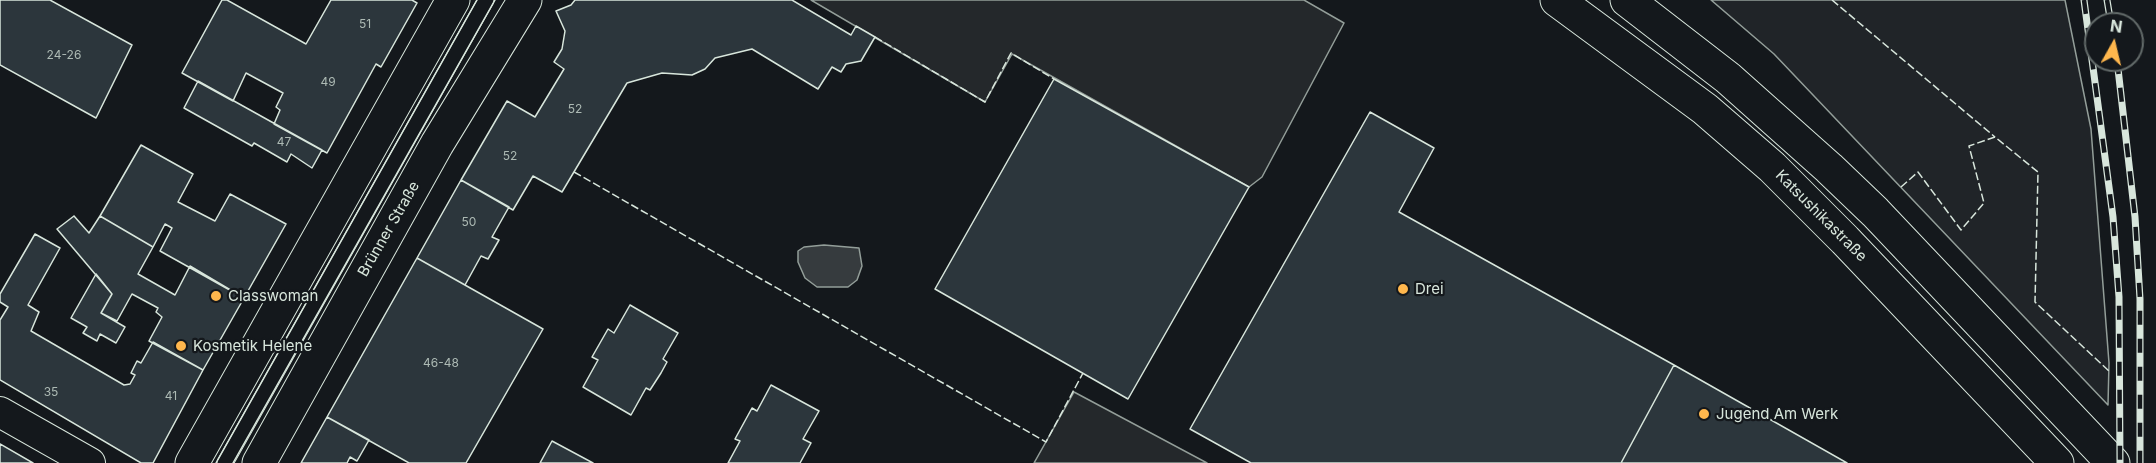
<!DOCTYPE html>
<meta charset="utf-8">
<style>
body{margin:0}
#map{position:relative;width:2156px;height:463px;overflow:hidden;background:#14181c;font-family:Inter,sans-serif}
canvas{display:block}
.north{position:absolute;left:2084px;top:12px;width:60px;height:60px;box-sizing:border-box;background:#14181c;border:2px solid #626a69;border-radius:50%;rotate:8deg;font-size:16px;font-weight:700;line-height:24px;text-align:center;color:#d8e6dc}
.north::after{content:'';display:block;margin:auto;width:21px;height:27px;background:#ffb74d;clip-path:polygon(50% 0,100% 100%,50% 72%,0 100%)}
</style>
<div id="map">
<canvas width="2156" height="463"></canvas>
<div class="north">N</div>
</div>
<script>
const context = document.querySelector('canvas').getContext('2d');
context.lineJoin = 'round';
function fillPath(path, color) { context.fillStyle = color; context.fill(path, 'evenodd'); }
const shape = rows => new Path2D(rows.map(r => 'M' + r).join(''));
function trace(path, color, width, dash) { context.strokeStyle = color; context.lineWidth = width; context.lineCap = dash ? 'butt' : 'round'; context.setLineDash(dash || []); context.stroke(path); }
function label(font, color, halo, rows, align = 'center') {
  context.font = font + ' Inter,sans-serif'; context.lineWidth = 4.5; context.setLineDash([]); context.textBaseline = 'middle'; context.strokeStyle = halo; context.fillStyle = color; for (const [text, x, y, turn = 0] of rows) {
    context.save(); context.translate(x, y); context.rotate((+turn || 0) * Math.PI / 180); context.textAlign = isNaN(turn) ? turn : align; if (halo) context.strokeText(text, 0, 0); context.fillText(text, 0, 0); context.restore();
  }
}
const green = shape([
 [1711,0,2065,0,2091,129,2109,363,2108,405,1774,54,1711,0]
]);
fillPath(green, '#202428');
trace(green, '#939e99', 1.5);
const parking = shape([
 [811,0,1304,0,1344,23,1262,177,1249,187,1012,54,985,102,811,0],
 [1074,392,1207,463,1034,463,1074,392]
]);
fillPath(parking, '#24282b');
trace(parking, '#939e99', 1.5);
const water = shape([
 [824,245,859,248,862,266,857,280,848,287,817,287,805,278,798,262,798,251,804,247,824,245]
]);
fillPath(water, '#363b3e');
trace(water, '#939e99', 1.5);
const building = shape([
 [0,0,50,0,132,45,96,118,0,65,0,0],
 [222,0,227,0,306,44,331,0,412,0,417,3,381,67,376,64,327,153,274,124,280,110,276,107,283,93,246,73,233,101,182,73,222,0],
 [575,0,792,0,851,35,856,26,875,37,861,61,846,64,841,72,832,67,818,89,752,49,715,58,705,69,692,75,662,73,627,83,562,192,533,176,513,210,461,180,507,101,535,117,564,69,554,62,562,49,565,31,556,11,571,5,575,0],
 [1054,79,1249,187,1128,399,935,289,1054,79],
 [198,81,322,150,312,168,291,154,287,162,254,143,252,146,184,108,198,81],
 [1370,112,1434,148,1399,212,1674,365,1621,463,1251,463,1190,429,1370,112],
 [141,145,193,174,178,202,215,221,230,194,286,224,244,298,160,251,172,228,165,224,153,247,100,216,141,145],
 [461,180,509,207,492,237,499,240,488,259,481,256,465,285,417,258,461,180],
 [74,216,89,233,100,216,153,247,138,274,175,295,190,266,244,298,203,370,149,341,162,317,156,312,158,308,132,294,117,321,101,313,112,294,57,229,74,216],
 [35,234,60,248,28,305,39,312,31,331,124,385,130,384,135,375,131,373,137,361,141,363,153,342,203,370,153,463,141,463,0,380,0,320,8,307,0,302,0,294,35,234],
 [417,258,543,329,466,463,409,463,327,417,417,258],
 [96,274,112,294,101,313,125,327,116,343,100,334,97,341,83,333,87,327,71,318,96,274],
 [630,305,678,333,663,359,667,362,661,373,650,390,646,388,631,415,583,387,598,360,592,357,608,329,614,333,630,305],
 [1674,365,1847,463,1621,463,1674,365],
 [771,385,819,411,803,439,811,443,800,463,728,463,740,441,735,439,752,408,757,411,771,385],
 [327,417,369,440,357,461,350,457,347,463,301,463,327,417],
 [552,441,593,463,540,463,552,441],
 [0,444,33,463,0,463,0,444]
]);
fillPath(building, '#2c363c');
trace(building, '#d8e6dc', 1.5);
const lane = shape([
 [225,463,486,0]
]);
const street = shape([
 [0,412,90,463]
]);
const primary = shape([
 [1557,0,1705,109,1772,167,1845,240,2057,463],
 [1627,0,1728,78,1829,168,1875,212,2113,463],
 [192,463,453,0],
 [259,463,437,144,525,0]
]);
trace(lane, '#d8e6dc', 17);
trace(street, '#d8e6dc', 32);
trace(primary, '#d8e6dc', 35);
trace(lane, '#14181c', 15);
trace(street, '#14181c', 30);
trace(primary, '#14181c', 33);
trace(shape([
 [216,463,477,0],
 [233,463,495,0]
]), '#d8e6dc', 1.5);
const rail = shape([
 [2084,0,2113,217,2119,297,2120,463],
 [2107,0,2111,24],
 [2117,60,2135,217,2140,299,2140,463]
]);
trace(rail, '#d8e6dc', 7);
trace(rail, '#14181c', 4.5, [14]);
trace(shape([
 [1832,0,1995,137],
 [875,37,985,102,1011,53,1054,79],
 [574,172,1046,442,1083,373],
 [1901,187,1918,172,1961,230,1984,203,1969,146,1995,137,2038,172,2035,302,2109,371]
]), '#d8e6dc', 1.5, [8, 3]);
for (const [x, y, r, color] of [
 [1403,289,6,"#ffb74d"],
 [216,296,6,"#ffb74d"],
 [181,346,6,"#ffb74d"],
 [1704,414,6,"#ffb74d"]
]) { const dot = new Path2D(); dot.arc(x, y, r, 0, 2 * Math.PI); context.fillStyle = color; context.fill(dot); trace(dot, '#14181c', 2); }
label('12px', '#adbab4', null, [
 ["51",365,24],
 ["24-26",64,55],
 ["49",328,82],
 ["52",575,109],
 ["47",284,142],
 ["52",510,156],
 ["50",469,222],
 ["46-48",441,363],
 ["35",51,392],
 ["41",171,396]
]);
label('15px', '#d8e6dc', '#14181c', [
 ["Katsushikastraße",1821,216,45],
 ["Brünner Straße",389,229,-60]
]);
label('15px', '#d8e6dc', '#14181c', [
 ["Drei",1415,289],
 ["Classwoman",228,296],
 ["Kosmetik Helene",193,346],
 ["Jugend Am Werk",1716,414]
], 'left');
</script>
